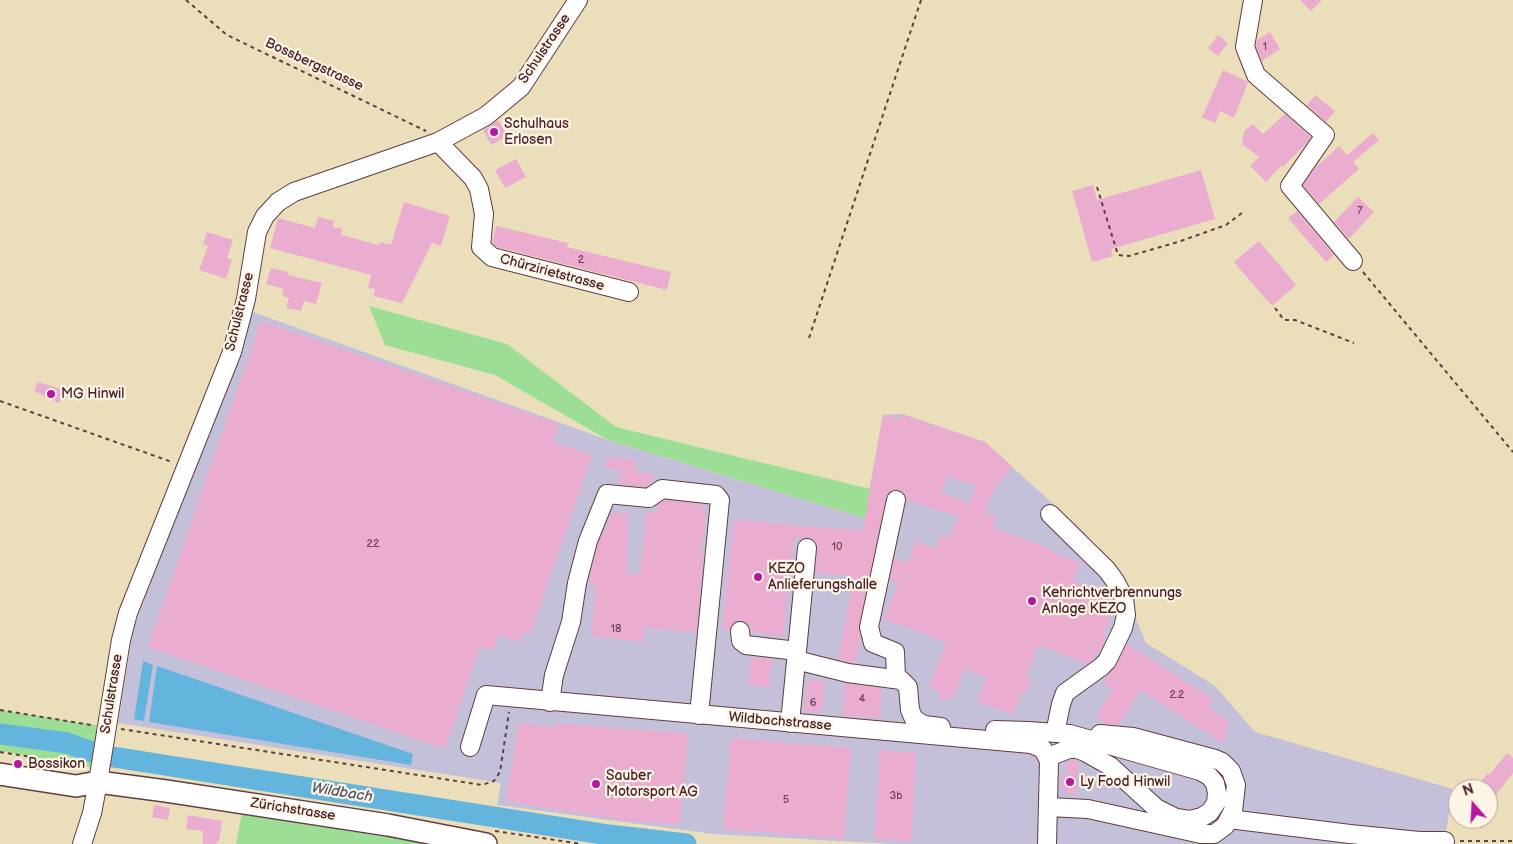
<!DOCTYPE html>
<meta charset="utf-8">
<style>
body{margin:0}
#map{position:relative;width:1513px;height:844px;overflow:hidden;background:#eadfba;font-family:"Balsamiq Sans",sans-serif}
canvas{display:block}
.north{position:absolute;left:1448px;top:779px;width:50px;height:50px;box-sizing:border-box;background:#fcf5e5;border:1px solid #b59f9b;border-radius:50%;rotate:341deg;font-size:14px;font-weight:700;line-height:20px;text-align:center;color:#4a1f2b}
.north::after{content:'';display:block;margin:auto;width:18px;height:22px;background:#b5179e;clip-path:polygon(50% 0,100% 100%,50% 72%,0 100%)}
</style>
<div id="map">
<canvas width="1513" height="844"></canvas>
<div class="north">N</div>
</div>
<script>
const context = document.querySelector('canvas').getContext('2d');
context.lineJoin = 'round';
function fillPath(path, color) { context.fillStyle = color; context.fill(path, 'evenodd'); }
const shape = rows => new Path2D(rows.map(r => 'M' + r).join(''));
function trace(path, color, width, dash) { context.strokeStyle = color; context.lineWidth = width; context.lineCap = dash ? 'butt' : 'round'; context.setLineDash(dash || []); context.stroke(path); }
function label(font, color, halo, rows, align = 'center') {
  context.font = font + ' "Balsamiq Sans",sans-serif'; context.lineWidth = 4.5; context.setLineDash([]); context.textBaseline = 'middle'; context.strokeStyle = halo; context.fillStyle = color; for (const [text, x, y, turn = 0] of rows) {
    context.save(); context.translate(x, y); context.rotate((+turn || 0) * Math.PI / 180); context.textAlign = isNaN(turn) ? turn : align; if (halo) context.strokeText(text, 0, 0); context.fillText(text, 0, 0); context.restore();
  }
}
fillPath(shape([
 [253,312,608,440,864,518,883,415,902,414,985,442,1084,532,1121,582,1146,643,1215,686,1255,732,1453,789,1444,844,893,844,713,834,497,805,501,783,118,723,133,630]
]), '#c5c0da');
fillPath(shape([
 [369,306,507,344,616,427,870,489,865,518,608,440,495,375,385,345],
 [0,710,107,727,100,769,0,751],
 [244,802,486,844,236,844]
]), '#9cde95');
fillPath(shape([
 [143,661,153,665,144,721,134,719],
 [157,666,413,754,411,765,149,722]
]), '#63b5de');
trace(shape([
 [0,734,67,743,89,751,113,757,609,835,686,844]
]), '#63b5de', 21);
fillPath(shape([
 [1300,0,1322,0,1311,11],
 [1270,32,1280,49,1262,61,1256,46,1257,40],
 [1218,35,1228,43,1218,56,1208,48],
 [1223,70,1248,82,1234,118,1220,111,1215,123,1202,117],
 [1315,95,1335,111,1326,122,1307,105],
 [1285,114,1311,137,1304,146,1283,167,1281,166,1266,182,1250,166,1259,157,1242,144,1244,131,1253,124,1263,134],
 [498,120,508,136,491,145,483,130],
 [1373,133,1379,140,1353,162,1359,169,1319,204,1303,185,1316,167,1339,146,1347,155],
 [516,159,526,177,505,188,495,170],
 [1201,170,1215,219,1111,249,1113,256,1092,262,1072,191,1093,185,1097,200],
 [1358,197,1374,212,1349,239,1334,222],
 [404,202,450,216,441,246,432,243,402,303,374,296,375,289,368,288,371,275,270,248,278,218,315,228,318,217,334,221,333,227,343,229,341,235,379,245,380,242,391,245],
 [1297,211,1334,255,1326,262,1288,218],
 [496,226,568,243,567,247,671,272,667,290,497,247,492,243],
 [207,232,233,240,227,258,232,260,226,279,199,270,208,246,203,244],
 [1259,241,1296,285,1272,306,1234,262],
 [271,268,288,272,288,275,322,283,316,304,304,301,301,311,286,308,289,298,282,296,284,289,266,284],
 [261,321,559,424,553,442,592,455,530,635,523,632,520,642,499,635,494,651,480,646,445,749,148,647],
 [38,382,65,390,59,403,34,391],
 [902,414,985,442,1012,466,992,492,985,513,997,517,993,528,1053,550,1052,552,1080,562,1073,581,1110,595,1114,601,1114,606,1103,637,1106,638,1099,653,1096,652,1093,660,1088,664,1038,645,1026,678,1032,680,1027,692,1023,690,1013,715,977,701,986,677,964,669,954,698,950,697,941,701,938,691,929,688,946,642,884,619,898,583,890,580,894,558,908,563,916,541,936,548,941,534,950,538,958,516,906,500,903,492,899,490,893,490,887,493,859,625,860,637,856,663,838,660,854,576,815,573,818,549,816,543,812,538,794,537,783,636,751,632,748,624,739,620,733,623,730,630,722,629,734,519,807,527,807,526,863,530,883,415,901,419],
 [947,476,976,486,969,503,941,493],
 [606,457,637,460,635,472,653,474,652,483,646,487,619,484,621,469,605,468],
 [665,500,700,504,706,511,701,552,704,552,696,633,645,627,643,642,591,636,596,584,588,584,598,544,601,536,603,536,611,513,628,513,627,574,640,574,646,511,657,512,658,504],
 [1127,644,1213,699,1208,707,1229,721,1223,743,1140,690,1118,725,1105,724,1097,714,1113,690,1102,683,1116,666],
 [751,657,771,659,769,687,748,685],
 [811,680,825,681,821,712,804,711,807,681,811,681],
 [845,683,882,688,880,718,842,715],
 [519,722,555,728,556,723,688,734,680,825,611,819,612,818,506,801],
 [731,738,851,748,844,839,723,829],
 [880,750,917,753,911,841,874,839],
 [1507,753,1513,758,1513,773,1488,805,1488,789,1475,789,1488,773,1489,775],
 [1067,761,1078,761,1077,794,1067,794,1067,790,1062,790,1062,774,1067,774],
 [154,805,170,808,168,820,152,817],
 [188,815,222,821,219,841,217,841,217,844,203,844,203,831,186,829]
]), '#ebadcf');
const minor = shape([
 [1253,0,1245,47,1256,75,1325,135,1290,186,1353,261],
 [438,142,473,178,479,189,484,214,481,247,492,257,629,292],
 [1050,514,1107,570,1115,581,1124,598,1126,615,1123,628,1107,661,1101,667,1065,693,1061,704,1055,733],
 [740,631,741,641,746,645,797,651],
 [796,660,848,673,901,680,908,687,910,710,914,719,924,725,941,727],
 [896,678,895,652,873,643,869,627,896,500],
 [550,702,554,675,571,622,577,583,588,541,607,494,649,498,662,489,716,495,720,500,699,715],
 [790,723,807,548],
 [995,730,1028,731,1070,734,1200,771,1209,776,1215,783,1217,793,1216,803,1210,812,1202,817,1190,820,1176,818,1156,808,1110,766,1085,752,1077,749,1069,749,1048,757],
 [470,747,486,695,1031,744,1043,749,1049,761,1047,844],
 [1048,807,1088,809,1201,834,1214,834,1225,826,1233,811,1236,785,1231,771,1222,762,1215,759,1133,737,1100,734],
 [1229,819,1350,834,1419,841,1445,841],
 [82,844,92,813,98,782,121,640,128,613,232,352,246,299,257,232,265,216,278,202,294,192,438,142,486,116,521,87,578,0]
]);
const major = shape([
 [0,774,76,786,98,782,166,791,388,825,486,844]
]);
trace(minor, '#623c40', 20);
trace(major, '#623c40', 24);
trace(shape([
 [186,0,227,35,426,131],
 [1097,187,1118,255,1129,256,1178,242,1226,225,1242,213],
 [1363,272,1513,452],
 [1275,308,1284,320,1295,320,1354,343],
 [809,338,921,0],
 [0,401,172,462],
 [0,710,91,725],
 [121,729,482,785,494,781,500,772,509,712],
 [0,752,86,766],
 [495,831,582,844],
 [1460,841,1513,841]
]), '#623c40', 2, [4, 4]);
trace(minor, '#fff', 18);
trace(major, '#fff', 21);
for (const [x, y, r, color] of [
 [494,132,5,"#b5179e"],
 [51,394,5,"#b5179e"],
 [758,577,5,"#b5179e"],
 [1032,601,5,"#b5179e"],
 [18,764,5,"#b5179e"],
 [1070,782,5,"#b5179e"],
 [596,784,5,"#b5179e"]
]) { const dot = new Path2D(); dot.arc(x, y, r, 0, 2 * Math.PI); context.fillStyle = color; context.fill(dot); trace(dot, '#fcf5e5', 2); }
label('11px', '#724254', null, [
 ["1",1265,47],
 ["7",1360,211],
 ["2",581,260],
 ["22",373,544],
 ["10",837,547],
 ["18",616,629],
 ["2.2",1177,695],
 ["4",862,699],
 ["6",813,703],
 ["3b",896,796],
 ["5",786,800]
]);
label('14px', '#4a1f2b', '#fcf5e5', [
 ["Schulstrasse",545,49,-56],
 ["Bossbergstrasse",314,65,25],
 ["Chürzirietstrasse",552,273,15],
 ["Schulstrasse",240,312,-76],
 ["Schulstrasse",112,694,-81],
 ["Wildbachstrasse",780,722,5],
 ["Zürichstrasse",293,810,9]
]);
label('14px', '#4a1f2b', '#fcf5e5', [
 ["Schulhaus",504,124],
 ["Erlosen",504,140],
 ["MG Hinwil",61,394],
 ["KEZO",768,569],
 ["Anlieferungshalle",768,585],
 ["Kehrichtverbrennungs",1042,593],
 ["Anlage KEZO",1042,609],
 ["Bossikon",28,764],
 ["Sauber",606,776],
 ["Motorsport AG",606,792],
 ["Ly Food Hinwil",1080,782]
], 'left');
label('italic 15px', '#53546a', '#fcf5e5', [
 ["Wildbach",342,793,9]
]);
</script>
